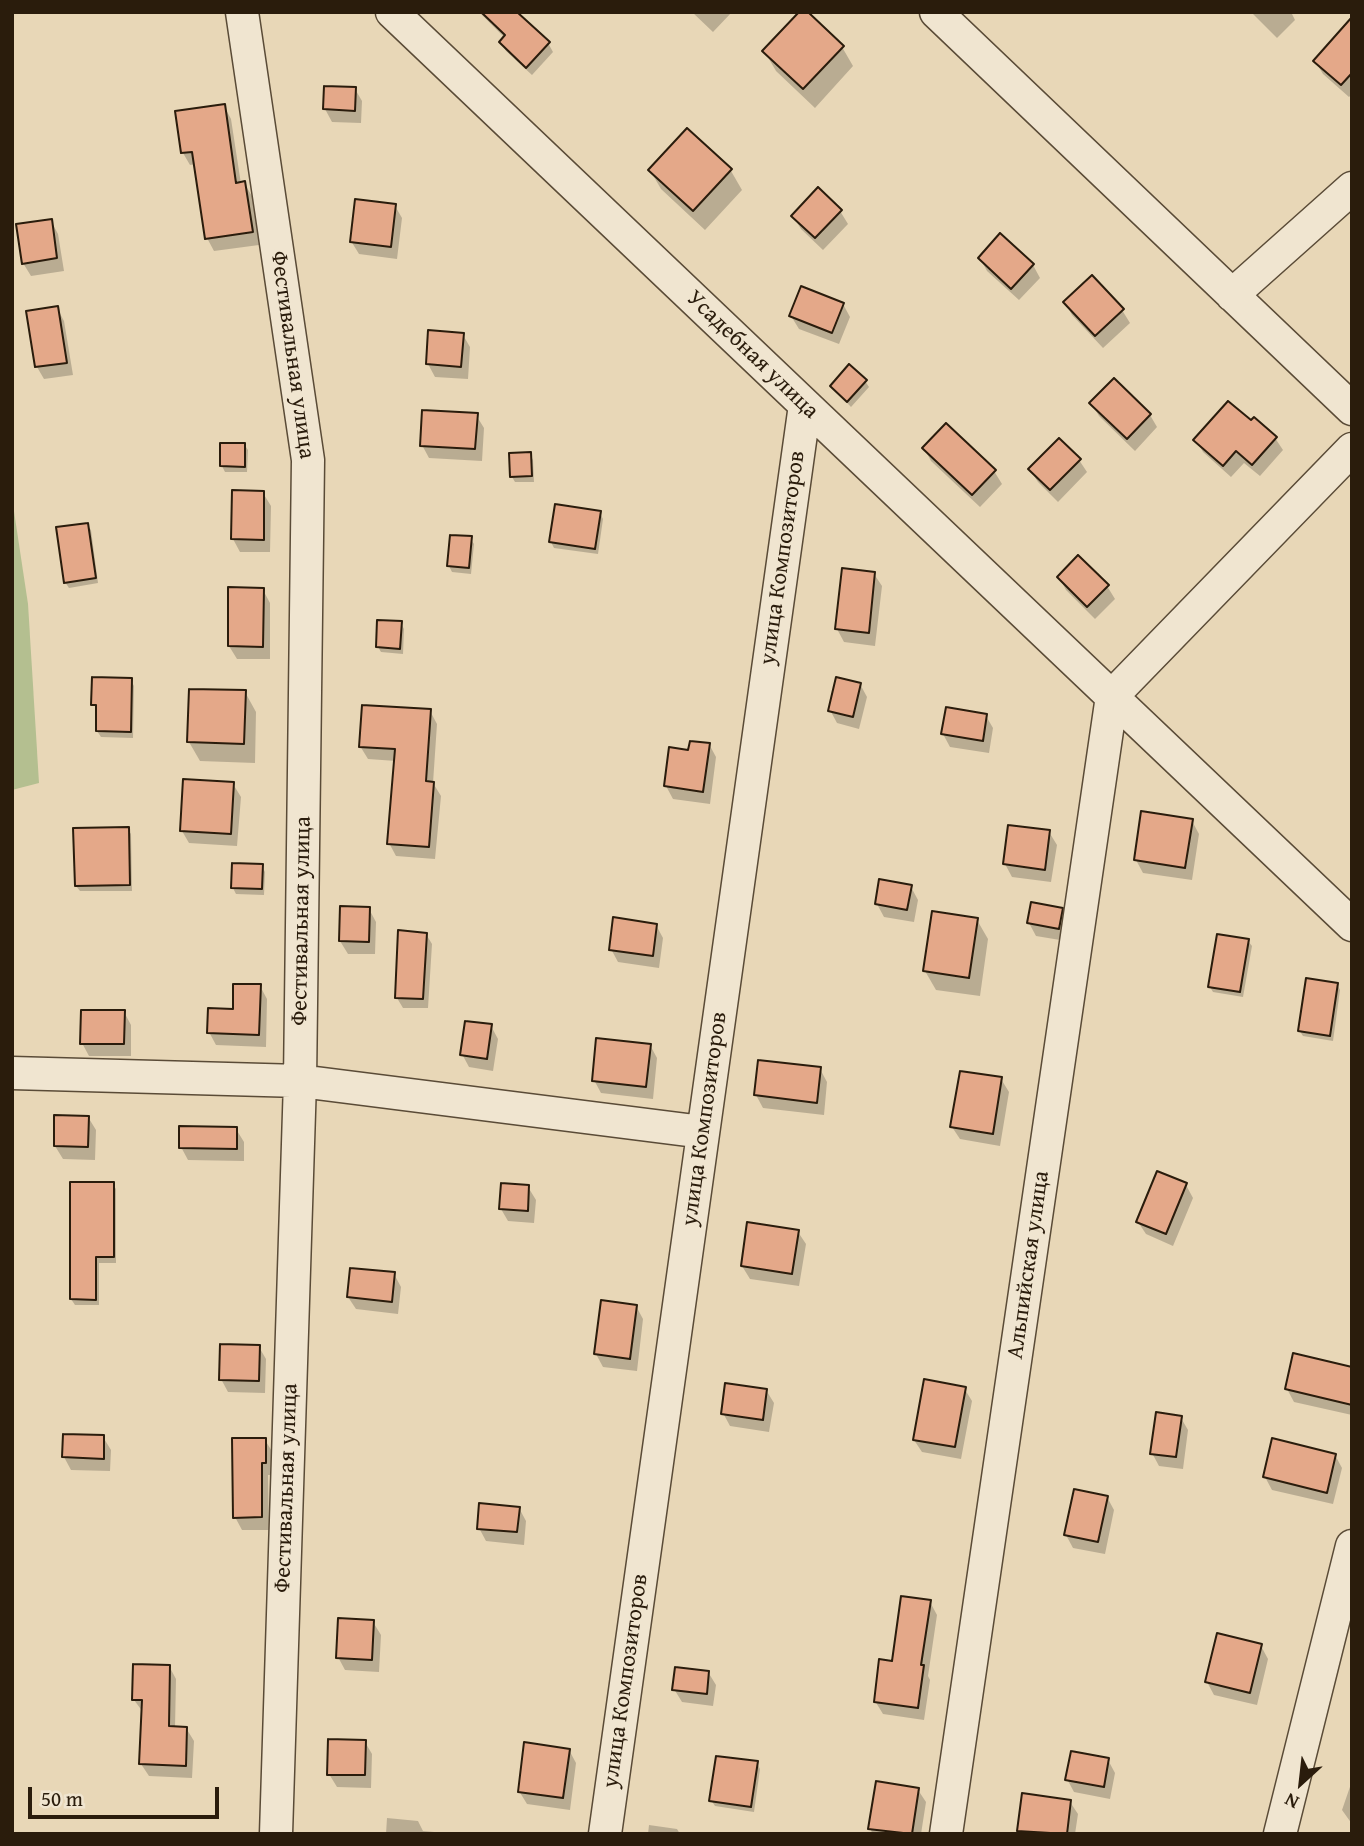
<!DOCTYPE html>
<meta charset="utf-8">
<style>
body{margin:0}
#map{position:relative;width:1364px;height:1846px;overflow:hidden;background:#e8d7b7;font-family:"Gentium Book Plus",serif}
canvas{display:block}
.frame{position:absolute;inset:0;border:14px solid #2a1c0c;pointer-events:none}
.north{position:absolute;left:1266px;top:1748px;width:70px;height:70px;-webkit-text-stroke:5px #f0e5d0;paint-order:stroke;rotate:207deg;font-size:19px;font-weight:700;line-height:28px;text-align:center;color:#2a1c0c}
.north::after{content:'';display:block;margin:auto;width:24px;height:32px;background:#2a1c0c;clip-path:polygon(50% 0,100% 100%,50% 72%,0 100%)}
.scale{position:absolute;left:28px;top:1787px;width:191px;height:32px;box-sizing:border-box;border:4px solid #2a1c0c;border-top:0;padding-left:9px;font-size:21px;line-height:24px;white-space:nowrap;color:#2a1c0c;-webkit-text-stroke:5px #f0e5d0;paint-order:stroke}
</style>
<div id="map">
<canvas width="1364" height="1846"></canvas>
<div class="frame"></div>
<div class="north">N</div>
<div class="scale">50 m</div>
</div>
<script>
const context = document.querySelector('canvas').getContext('2d');
context.lineJoin = 'round';
function fillPath(path, color) { context.fillStyle = color; context.fill(path, 'evenodd'); }
const shape = rows => new Path2D(rows.map(r => 'M' + r).join(''));
function trace(path, color, width, dash) { context.strokeStyle = color; context.lineWidth = width; context.lineCap = dash ? 'butt' : 'round'; context.setLineDash(dash || []); context.stroke(path); }
function label(font, color, halo, rows, align = 'center') {
  context.font = font + ' "Gentium Book Plus",serif'; context.lineWidth = 7; context.setLineDash([]); context.textBaseline = 'middle'; context.strokeStyle = halo; context.fillStyle = color; for (const [text, x, y, turn = 0] of rows) {
    context.save(); context.translate(x, y); context.rotate((+turn || 0) * Math.PI / 180); context.textAlign = isNaN(turn) ? turn : align; if (halo) context.strokeText(text, 0, 0); context.fillText(text, 0, 0); context.restore();
  }
}
fillPath(shape([
 [12,498,28,604,39,783,12,790]
]), '#b4bf90');
fillPath(shape([
 [479,12,515,12,548,43,553,52,532,75,506,51,501,43,505,38],
 [692,12,732,12,713,32],
 [1291,12,1295,20,1277,38,1251,12],
 [1352,20,1352,94,1349,97,1323,74,1315,61],
 [842,47,853,66,815,108,776,71,765,52],
 [355,89,362,101,361,123,332,122,325,109],
 [224,106,231,119,241,184,244,183,252,196,259,245,214,251,207,238,196,164,190,165,183,153],
 [650,170,731,171,742,190,705,230,661,189],
 [395,206,402,218,397,259,359,254,351,241],
 [840,211,848,224,823,250,801,229,793,216],
 [51,221,58,234,64,271,31,276,23,263],
 [980,258,1033,265,1040,278,1019,300,987,271],
 [1065,302,1122,310,1130,323,1103,348,1072,315],
 [843,304,850,317,839,344,799,329,791,316],
 [57,308,64,321,73,375,44,379,37,367],
 [463,335,470,347,468,379,435,377,428,364],
 [865,381,869,387,851,407,832,387],
 [1092,404,1150,415,1157,427,1135,451,1099,416],
 [476,415,484,428,482,461,429,458,422,445],
 [1251,423,1275,438,1283,450,1260,476,1244,463,1231,477,1203,452,1196,440],
 [244,444,248,450,247,472,225,472,222,466],
 [924,448,994,471,1002,484,980,507,931,461],
 [530,454,533,460,534,482,515,482,512,477],
 [1079,460,1087,472,1058,502,1038,482,1030,470],
 [263,493,271,506,270,552,240,552,233,539],
 [600,513,603,519,598,554,554,548,551,542],
 [87,525,91,530,98,583,69,588,65,582],
 [470,538,474,544,471,574,452,572,449,566],
 [874,574,882,586,875,646,844,642,837,629],
 [1059,577,1107,586,1115,599,1095,619,1066,590],
 [263,590,270,603,270,659,237,659,229,646],
 [401,623,404,629,403,654,381,652,378,647],
 [131,680,134,686,133,738,101,737,97,731,98,710,93,704],
 [860,684,867,697,859,729,837,723,830,710],
 [245,692,256,712,255,763,200,761,189,742],
 [430,711,437,724,433,783,441,796,435,859,396,856,389,843,396,761,368,759,360,746],
 [986,716,993,728,989,753,950,747,943,734],
 [709,744,716,757,710,804,673,799,666,786,690,752],
 [233,784,241,797,237,846,189,843,182,831],
 [1192,821,1199,834,1192,880,1143,873,1136,860],
 [128,829,131,834,132,891,80,891,76,886],
 [1049,832,1057,845,1051,882,1012,877,1005,864],
 [262,866,265,872,264,895,236,894,233,888],
 [911,887,918,900,914,922,884,917,877,904],
 [369,909,376,922,375,954,348,954,340,941],
 [1061,909,1069,922,1066,941,1036,936,1029,923],
 [977,920,988,939,980,996,936,990,925,971],
 [656,925,663,938,659,968,618,962,611,949],
 [426,934,432,944,428,1008,403,1008,397,998],
 [1248,941,1252,946,1243,997,1213,992,1210,987],
 [1337,984,1340,990,1333,1041,1303,1036,1299,1030],
 [260,986,267,999,266,1047,216,1045,209,1032],
 [124,1012,131,1025,131,1056,89,1056,82,1043],
 [491,1026,498,1039,493,1071,469,1067,462,1054],
 [650,1045,657,1058,653,1099,601,1093,594,1080],
 [820,1069,827,1082,824,1115,763,1108,756,1095],
 [1001,1079,1009,1092,1000,1146,960,1139,952,1127],
 [88,1117,96,1130,95,1160,63,1159,55,1146],
 [236,1129,244,1142,244,1161,188,1160,181,1147],
 [113,1184,116,1189,116,1263,99,1263,99,1305,75,1305,71,1299],
 [1186,1185,1193,1198,1173,1246,1146,1234,1138,1222],
 [528,1187,536,1200,534,1223,508,1221,501,1209],
 [798,1232,806,1244,799,1286,750,1279,742,1266],
 [394,1274,401,1287,398,1314,356,1309,348,1297],
 [636,1306,643,1319,637,1371,603,1367,596,1354],
 [259,1347,266,1359,265,1393,228,1392,221,1379],
 [1352,1368,1352,1415,1294,1402,1287,1389],
 [964,1388,972,1401,961,1459,922,1452,914,1440],
 [766,1390,774,1403,769,1432,730,1426,723,1413],
 [1181,1418,1188,1430,1183,1469,1159,1466,1152,1453],
 [103,1437,111,1450,110,1471,71,1470,64,1457],
 [265,1440,273,1453,272,1475,268,1475,269,1530,242,1530,235,1517],
 [1335,1455,1342,1468,1333,1504,1272,1490,1265,1477],
 [1107,1497,1114,1510,1105,1554,1073,1548,1066,1535],
 [519,1508,526,1521,524,1545,486,1541,479,1528],
 [930,1602,937,1615,928,1676,930,1680,924,1720,883,1714,875,1701,893,1663],
 [373,1622,381,1635,379,1672,345,1670,338,1657],
 [1261,1646,1268,1659,1257,1705,1214,1695,1207,1682],
 [169,1666,176,1679,175,1728,186,1728,194,1741,192,1778,149,1776,141,1764,143,1712,134,1700],
 [708,1672,716,1685,713,1706,682,1702,674,1689],
 [365,1742,372,1754,371,1788,337,1787,329,1774],
 [569,1750,576,1763,570,1810,527,1804,519,1791],
 [1108,1760,1115,1773,1110,1799,1074,1792,1067,1779],
 [757,1763,760,1769,754,1812,715,1806,711,1800],
 [1352,1781,1352,1824,1342,1810],
 [918,1790,926,1802,921,1834,873,1834,870,1829],
 [1070,1802,1078,1814,1075,1834,1020,1834,1018,1830],
 [387,1818,418,1821,423,1831,457,1834,386,1834],
 [649,1825,677,1829,680,1834,648,1834]
]), '#0003');
const building = shape([
 [481,12,517,12,550,42,526,68,499,42,505,35,481,12],
 [799,12,808,12,844,46,803,89,762,51,799,12],
 [1352,17,1352,73,1341,85,1313,61,1352,17],
 [324,86,356,87,355,111,323,109,324,86],
 [225,104,236,183,245,181,253,232,205,239,192,152,181,153,175,111,225,104],
 [687,128,732,169,693,211,648,170,687,128],
 [818,187,842,210,815,238,791,216,818,187],
 [355,199,396,204,391,247,350,242,355,199],
 [52,219,57,258,22,264,16,224,52,219],
 [1000,233,1034,264,1011,289,978,258,1000,233],
 [1092,275,1124,309,1095,336,1063,302,1092,275],
 [801,286,844,303,832,333,789,316,801,286],
 [58,306,67,363,35,367,26,311,58,306],
 [428,330,464,333,461,367,426,364,428,330],
 [849,364,867,380,847,402,830,386,849,364],
 [1114,378,1151,414,1127,439,1089,403,1114,378],
 [1228,401,1251,420,1254,417,1277,437,1252,465,1236,451,1223,466,1193,440,1228,401],
 [422,410,478,413,475,449,420,446,422,410],
 [946,423,996,470,972,495,922,448,946,423],
 [1059,438,1081,459,1050,490,1028,469,1059,438],
 [220,443,245,443,245,467,220,466,220,443],
 [531,452,532,476,510,477,509,453,531,452],
 [232,490,264,491,264,540,231,539,232,490],
 [555,504,601,511,595,549,549,542,555,504],
 [88,523,96,578,64,583,56,527,88,523],
 [450,535,472,536,469,568,447,566,450,535],
 [1078,555,1109,585,1087,607,1057,577,1078,555],
 [842,568,875,572,869,633,835,629,842,568],
 [228,587,264,588,263,647,228,646,228,587],
 [377,620,402,621,400,649,376,647,377,620],
 [92,677,132,678,131,732,96,731,96,705,91,705,92,677],
 [836,677,861,683,853,717,828,711,836,677],
 [189,689,246,690,244,744,187,742,189,689],
 [362,705,431,709,426,781,434,782,429,847,387,844,395,749,359,747,362,705],
 [946,707,987,714,983,741,941,734,946,707],
 [690,741,710,743,703,792,664,786,669,747,688,750,690,741],
 [183,779,234,782,231,834,180,831,183,779],
 [1141,811,1193,819,1185,868,1134,860,1141,811],
 [1008,825,1050,830,1045,870,1003,864,1008,825],
 [129,827,130,885,75,886,73,828,129,827],
 [232,863,263,864,262,889,231,888,232,863],
 [879,879,912,885,907,910,875,904,879,879],
 [1031,902,1063,908,1059,929,1027,923,1031,902],
 [340,906,370,907,369,942,339,941,340,906],
 [932,911,978,918,969,978,923,971,932,911],
 [613,917,657,924,653,956,609,950,613,917],
 [398,930,427,933,423,999,395,998,398,930],
 [1217,934,1249,939,1240,992,1208,987,1217,934],
 [1306,978,1338,983,1330,1036,1298,1031,1306,978],
 [233,984,261,984,259,1035,207,1033,208,1008,233,1009,233,984],
 [81,1010,125,1010,124,1044,80,1044,81,1010],
 [465,1021,492,1024,487,1059,460,1055,465,1021],
 [596,1038,651,1044,646,1087,592,1081,596,1038],
 [758,1060,821,1067,817,1103,754,1095,758,1060],
 [960,1071,1002,1077,993,1134,950,1127,960,1071],
 [54,1115,89,1116,88,1147,54,1146,54,1115],
 [179,1126,237,1127,237,1149,179,1148,179,1126],
 [1157,1171,1187,1183,1166,1234,1136,1222,1157,1171],
 [70,1182,114,1182,114,1257,96,1257,96,1300,70,1299,70,1182],
 [501,1183,529,1185,528,1211,499,1209,501,1183],
 [747,1222,799,1230,792,1274,741,1266,747,1222],
 [350,1268,395,1272,392,1302,347,1297,350,1268],
 [601,1300,637,1305,630,1359,594,1354,601,1300],
 [220,1344,260,1345,259,1381,219,1380,220,1344],
 [1293,1353,1352,1367,1352,1405,1285,1389,1293,1353],
 [924,1379,966,1387,955,1447,913,1440,924,1379],
 [725,1383,767,1389,763,1420,721,1414,725,1383],
 [1156,1412,1182,1416,1176,1457,1150,1454,1156,1412],
 [63,1434,104,1435,104,1459,62,1457,63,1434],
 [232,1438,266,1438,266,1463,262,1463,262,1517,233,1518,232,1438],
 [1272,1438,1336,1454,1327,1493,1263,1477,1272,1438],
 [1074,1489,1108,1496,1098,1542,1064,1535,1074,1489],
 [479,1503,520,1507,517,1532,477,1529,479,1503],
 [901,1596,931,1600,921,1665,924,1665,918,1708,874,1702,879,1659,892,1661,901,1596],
 [338,1618,374,1620,372,1660,336,1658,338,1618],
 [1217,1633,1262,1644,1250,1693,1205,1682,1217,1633],
 [133,1664,170,1665,169,1726,187,1727,186,1766,139,1764,142,1700,132,1700,133,1664],
 [675,1667,709,1671,707,1694,672,1690,675,1667],
 [328,1739,366,1740,365,1775,327,1775,328,1739],
 [524,1742,570,1749,563,1798,518,1792,524,1742],
 [1071,1751,1109,1758,1104,1787,1065,1780,1071,1751],
 [716,1756,758,1761,751,1807,709,1801,716,1756],
 [876,1781,919,1788,912,1834,868,1829,876,1781],
 [1022,1793,1071,1800,1067,1834,1017,1831,1022,1793]
]);
fillPath(building, '#e4a889');
trace(building, '#2a1c0c', 2);
const minor = shape([
 [242,12,308,460,300,1081,276,1834],
 [392,12,1352,925],
 [936,12,1352,409],
 [1232,295,1352,188],
 [1112,696,1352,449],
 [12,1073,300,1081,703,1132],
 [605,1834,805,405],
 [946,1834,1112,696],
 [1280,1834,1352,1546]
]);
trace(minor, '#5a4b37', 35);
trace(minor, '#f0e5d0', 32);
label('23px', '#2a1c0c', '#f0e5d0', [
 ["Фестивальная улица",292,355,82],
 ["Усадебная улица",752,355,44],
 ["улица Композиторов",783,558,-82],
 ["Фестивальная улица",302,921,-89],
 ["улица Композиторов",705,1119,-82],
 ["Альпийская улица",1029,1265,-82],
 ["Фестивальная улица",287,1488,-88],
 ["улица Композиторов",626,1681,-82]
]);
</script>
